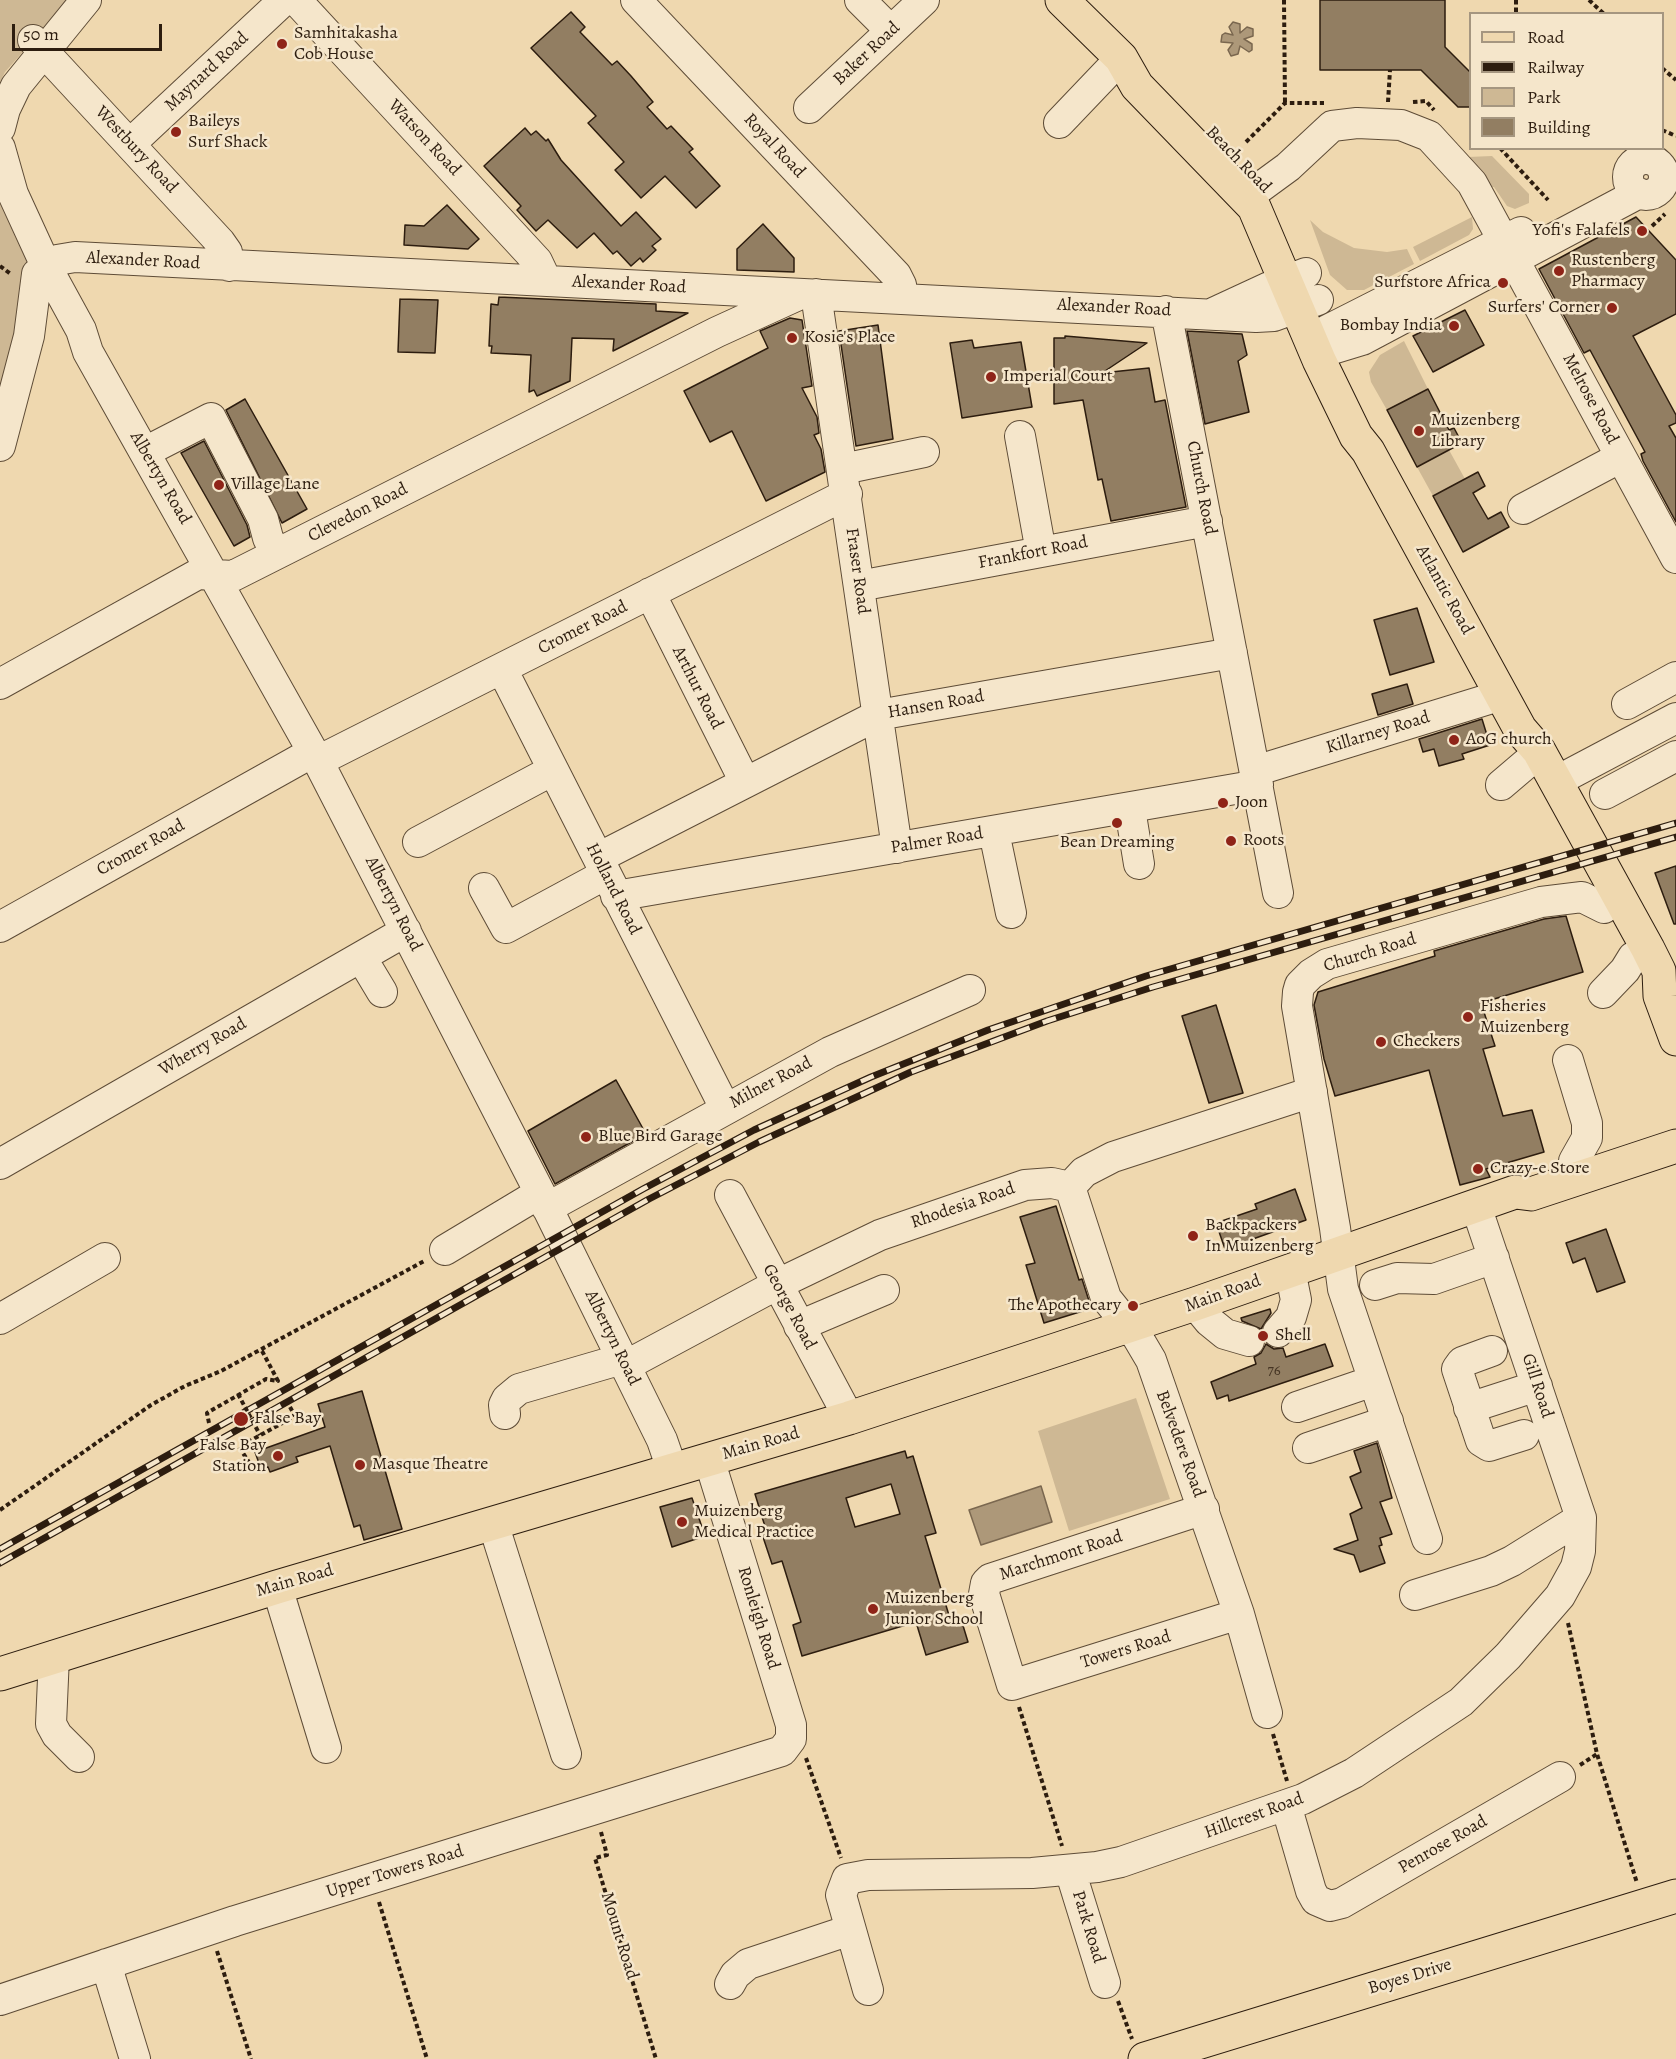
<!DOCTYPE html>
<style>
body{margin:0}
#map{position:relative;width:1676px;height:2059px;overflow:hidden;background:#efd8af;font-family:Alegreya,serif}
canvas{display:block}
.legend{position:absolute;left:1469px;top:12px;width:195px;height:138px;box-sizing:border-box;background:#f5e6cb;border:2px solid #a59680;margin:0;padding:8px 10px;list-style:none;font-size:18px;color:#2d1d0f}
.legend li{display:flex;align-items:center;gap:12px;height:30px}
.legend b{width:30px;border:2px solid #a59680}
.scale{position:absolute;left:12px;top:24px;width:150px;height:27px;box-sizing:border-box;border:3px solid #2d1d0f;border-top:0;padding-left:8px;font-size:18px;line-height:21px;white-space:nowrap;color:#2d1d0f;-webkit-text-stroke:4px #f5e6cb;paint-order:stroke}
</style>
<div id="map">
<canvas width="1676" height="2059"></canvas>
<ul class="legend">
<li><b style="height:8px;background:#efd8af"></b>Road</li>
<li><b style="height:8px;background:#2d1d0f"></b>Railway</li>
<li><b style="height:16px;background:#ceb894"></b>Park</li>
<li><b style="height:16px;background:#927e62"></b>Building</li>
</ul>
<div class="scale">50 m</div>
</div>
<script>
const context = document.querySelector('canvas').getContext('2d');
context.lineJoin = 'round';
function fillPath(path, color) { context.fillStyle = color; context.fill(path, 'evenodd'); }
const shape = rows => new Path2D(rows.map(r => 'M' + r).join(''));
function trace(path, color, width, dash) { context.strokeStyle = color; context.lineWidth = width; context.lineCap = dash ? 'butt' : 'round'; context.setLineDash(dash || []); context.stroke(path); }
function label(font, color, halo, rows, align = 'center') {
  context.font = font + ' Alegreya,serif'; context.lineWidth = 5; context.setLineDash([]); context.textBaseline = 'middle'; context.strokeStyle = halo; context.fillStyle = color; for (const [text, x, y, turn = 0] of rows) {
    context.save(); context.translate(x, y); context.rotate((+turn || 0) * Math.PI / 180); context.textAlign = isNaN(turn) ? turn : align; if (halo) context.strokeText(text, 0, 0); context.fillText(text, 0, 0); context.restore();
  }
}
fillPath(shape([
 [0,0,69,0,5,72,0,82],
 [1492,156,1529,194,1529,203,1515,209,1507,206,1494,187,1489,187,1486,176,1468,157],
 [0,203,37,274,0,446],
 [1472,217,1473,229,1469,235,1420,261,1413,247],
 [1310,220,1323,232,1354,248,1387,252,1407,249,1414,264,1364,290,1347,290,1330,275],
 [1404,341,1428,389,1387,410,1371,382,1369,372,1380,355],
 [1449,450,1465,479,1433,496,1417,467],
 [1136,1398,1170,1499,1069,1531,1038,1431]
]), '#ceb894');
const water = shape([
 [1233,22,1240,24,1240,33,1247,27,1253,29,1253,36,1244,39,1252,44,1252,50,1249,52,1240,46,1238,54,1231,56,1228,50,1233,43,1221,42,1222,35,1225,33,1233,35,1229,27,1233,22],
 [1041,1486,1052,1522,981,1545,969,1510,1041,1486]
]);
fillPath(water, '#ad9879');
trace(water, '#7a674f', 1.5);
const building = shape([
 [1320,0,1445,0,1445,47,1470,72,1470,107,1458,107,1421,70,1320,70,1320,0],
 [571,12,585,27,580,32,612,65,617,61,631,76,653,102,647,107,667,129,671,126,693,149,689,152,720,186,696,208,665,176,641,198,615,170,624,162,588,123,596,116,531,48,571,12],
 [525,128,531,135,536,131,546,141,548,139,561,160,621,226,636,212,661,239,652,246,656,250,643,262,640,258,631,266,617,251,613,254,594,233,577,248,548,220,536,231,517,210,521,206,484,166,525,128],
 [447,205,479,239,468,249,404,245,405,225,424,226,447,205],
 [1636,217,1676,260,1676,314,1633,336,1676,415,1676,423,1669,426,1676,438,1676,522,1643,461,1641,454,1645,452,1590,350,1584,353,1539,269,1636,217],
 [763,224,794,258,794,272,737,270,737,249,763,224],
 [499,297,656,304,656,311,688,313,613,351,614,339,572,338,570,381,537,396,534,390,529,392,531,355,491,353,492,346,489,346,491,304,498,305,499,297],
 [400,299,438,300,435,353,398,352,400,299],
 [1465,310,1484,345,1433,372,1413,336,1465,310],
 [790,318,802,320,812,386,802,388,817,417,819,433,814,435,821,449,825,472,766,501,732,431,710,442,684,391,768,348,760,331,790,318],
 [878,325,893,439,856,446,839,331,878,325],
 [1187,331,1242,334,1247,355,1238,361,1249,412,1205,424,1187,331],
 [1065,336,1147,343,1102,373,1149,368,1155,402,1165,400,1186,507,1111,521,1102,479,1098,480,1083,400,1054,404,1054,338,1065,338,1065,336],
 [972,340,974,348,1021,342,1032,407,962,418,950,343,972,340],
 [1428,389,1449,430,1454,428,1462,443,1417,467,1387,410,1428,389],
 [245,399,307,509,282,523,226,410,245,399],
 [204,441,247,525,250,537,234,546,181,453,204,441],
 [1478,472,1485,486,1473,493,1488,519,1501,512,1509,527,1463,552,1433,496,1478,472],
 [1417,608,1434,662,1390,675,1374,620,1417,608],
 [1407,684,1413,704,1378,715,1372,694,1407,684],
 [1482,719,1490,745,1462,754,1464,759,1439,766,1434,749,1423,752,1419,739,1482,719],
 [1676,866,1676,924,1674,924,1655,873,1676,866],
 [1566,916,1583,972,1481,1003,1495,1046,1483,1049,1503,1116,1532,1110,1544,1152,1486,1169,1490,1177,1460,1185,1429,1070,1335,1096,1324,1059,1314,1005,1318,992,1435,956,1434,951,1544,919,1566,916],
 [1216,1005,1243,1093,1209,1103,1182,1016,1216,1005],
 [616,1080,646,1134,555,1184,528,1131,616,1080],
 [1295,1189,1306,1220,1225,1249,1216,1223,1257,1209,1255,1204,1295,1189],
 [1056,1206,1079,1280,1082,1279,1090,1304,1086,1310,1044,1323,1026,1265,1035,1263,1020,1217,1056,1206],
 [1606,1229,1625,1282,1597,1292,1585,1258,1573,1263,1566,1243,1606,1229],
 [1270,1309,1271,1313,1261,1329,1242,1321,1241,1318,1270,1309],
 [1266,1344,1274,1349,1283,1348,1286,1357,1325,1344,1333,1366,1229,1401,1228,1395,1217,1399,1211,1382,1256,1364,1254,1357,1261,1353,1266,1344],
 [362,1391,402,1529,364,1540,360,1525,354,1527,330,1446,296,1457,298,1462,270,1472,268,1467,261,1469,255,1452,325,1427,318,1404,362,1391],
 [1377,1443,1392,1498,1380,1502,1392,1534,1380,1538,1382,1545,1379,1546,1385,1563,1360,1572,1354,1555,1334,1549,1358,1540,1350,1514,1362,1508,1350,1477,1361,1472,1354,1451,1377,1443],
 [905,1451,907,1458,913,1456,936,1533,925,1536,951,1622,961,1619,968,1642,926,1655,916,1622,802,1656,793,1625,801,1622,782,1561,772,1564,762,1534,767,1533,755,1494,905,1451],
 [891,1484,900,1514,855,1527,846,1498,891,1484],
 [692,1498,705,1536,672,1547,660,1507,692,1498]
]);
fillPath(building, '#927e62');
trace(building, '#2d1d0f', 1.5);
const minor = shape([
 [296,0,537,261,546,280],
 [636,0,896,275,901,285,903,297],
 [860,0,891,31],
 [33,40,220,242,227,252,229,266],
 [809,108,924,0],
 [1059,123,1121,58],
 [0,128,5,109,16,86,86,0],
 [130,144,284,0],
 [0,148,13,194,46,266,81,330,88,352,318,761,540,1193,662,1440,672,1469],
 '1628 177a18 18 0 1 1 36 0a18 18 0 1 1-36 0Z',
 [1247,197,1288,167,1332,126,1357,123,1401,125,1429,136,1472,183,1676,558],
 [37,274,57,260,75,257,1256,317,1274,316,1318,300],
 [816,294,897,848],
 [1166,311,1278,893],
 [1213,313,1267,288,1306,273],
 [1310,339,1521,232],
 [1316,354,1362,340,1639,193],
 [1020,436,1041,552],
 [0,446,29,336,37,274],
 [145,452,211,418,263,519,268,538,276,554],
 [843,469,924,452],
 [1523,509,1621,457],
 [859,586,1207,521],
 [650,593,745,782],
 [502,669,725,1108],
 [0,684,198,574,233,576,717,332,796,296],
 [1627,704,1676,677],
 [318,761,847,494],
 [1255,771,1502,695],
 [1555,782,1676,718],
 [1501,785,1528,762],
 [1605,794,1676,756],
 [1130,809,1139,864],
 [994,832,1011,913],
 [418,842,553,770],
 [598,858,878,715,1232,653],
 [484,888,506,928,606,874],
 [616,896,1258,785],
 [0,927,313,752],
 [361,957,382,992],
 [1603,993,1625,970,1633,957],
 [1568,1060,1587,1123,1587,1138,1574,1161],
 [0,1164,406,931],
 [1070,1187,1106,1298,1138,1338,1151,1360,1239,1614,1267,1713],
 [1070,1187,1084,1172,1113,1157,1312,1092],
 [730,1195,849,1418],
 [547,1208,830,1052,970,990],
 [445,1250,540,1193],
 [1375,1285,1397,1278,1434,1279,1494,1258],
 [1195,1304,1209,1321,1225,1334,1249,1341],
 [0,1319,105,1258],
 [799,1326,884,1290],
 [1278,1332,1291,1317,1296,1300,1290,1270],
 [1492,1351,1462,1362,1457,1369,1481,1441,1489,1446,1524,1435],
 [625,1366,776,1285,880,1235,1025,1185,1052,1183,1070,1187],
 [1297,1407,1373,1381],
 [1469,1408,1537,1386],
 [505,1414,504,1405,507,1399,519,1389,622,1359],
 [1308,1448,1388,1421],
 [1204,1509,990,1579,986,1583,984,1594,1012,1685,1239,1614],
 [493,1523,566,1754],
 [1427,1539,1343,1289,1335,1228,1297,1006,1298,992,1300,985,1311,974,1327,964,1541,902,1582,897,1604,908],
 [277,1587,326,1748],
 [1415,1595,1491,1571,1512,1561,1581,1518],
 [54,1656,51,1724,57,1735,79,1757],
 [1286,1805,1311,1891,1316,1900,1330,1906,1342,1903,1560,1777],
 [1070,1870,1105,1983],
 [106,1964,135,2059],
 [730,1984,735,1975,748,1964,850,1930],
 [868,1990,841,1895,847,1879,868,1875,1032,1873,1097,1867,1121,1862,1303,1799,1354,1773,1461,1702,1508,1656,1560,1596,1576,1567,1580,1551,1581,1518,1476,1206],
 [0,2000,235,1921,782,1751,791,1739,791,1725,709,1459]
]);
const major = shape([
 [1062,0,1121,58,1137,86,1254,207,1319,360,1356,436,1368,451,1520,729,1539,751,1648,949,1659,971,1660,996,1676,1039],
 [0,1674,277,1587,849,1418,1195,1304,1515,1192,1531,1194,1676,1146],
 [1145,2059,1676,1896]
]);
trace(minor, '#5e4c37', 32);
trace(major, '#2d1d0f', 35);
trace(shape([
 [1284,0,1285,103],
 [1516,0,1516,14],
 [1589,0,1604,14],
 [1662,68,1676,80],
 [1388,102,1390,70],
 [1413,102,1426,101,1434,110],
 [1662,130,1676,136],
 [1246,142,1285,103,1324,103],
 [1500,148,1548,200],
 [1652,226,1665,214],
 [0,266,12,275],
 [209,1423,207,1413,266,1379,278,1381,261,1349],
 [254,1470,239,1447,295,1416,290,1407],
 [0,1510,151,1405,185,1386,221,1371,426,1260],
 [1568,1623,1597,1754,1637,1883],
 [1019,1707,1062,1846],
 [1273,1734,1287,1781],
 [806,1758,841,1858],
 [1580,1765,1597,1754],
 [601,1832,607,1855,595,1858,656,2059],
 [379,1902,427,2059],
 [217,1951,251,2059],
 [1118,2001,1132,2039]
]), '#2d1d0f', 4, [4.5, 3]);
trace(minor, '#f5e6cb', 30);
trace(major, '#efd8af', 33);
const rail = shape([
 [0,1549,643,1189,754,1130,871,1077,988,1030,1146,976,1676,823],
 [0,1563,649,1199,759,1142,911,1072,1047,1021,1153,987,1676,837]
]);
trace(rail, '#2d1d0f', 7);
trace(rail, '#f5e6cb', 4.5, [14]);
trace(shape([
 [238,1394,260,1435]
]), '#2d1d0f', 4, [4.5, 3]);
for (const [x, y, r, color] of [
 [282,44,6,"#8f2418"],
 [176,132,6,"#8f2418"],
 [1642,231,6,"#8f2418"],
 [1559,271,6,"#8f2418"],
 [1503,283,6,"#8f2418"],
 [1612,308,6,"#8f2418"],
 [1454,326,6,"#8f2418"],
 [792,338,6,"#8f2418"],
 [991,377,6,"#8f2418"],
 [1419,431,6,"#8f2418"],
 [219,485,6,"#8f2418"],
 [1454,740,6,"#8f2418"],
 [1223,803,6,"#8f2418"],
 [1117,823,6,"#8f2418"],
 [1231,841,6,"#8f2418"],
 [1468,1017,6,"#8f2418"],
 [1381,1042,6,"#8f2418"],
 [586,1137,6,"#8f2418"],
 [1478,1169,6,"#8f2418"],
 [1193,1236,6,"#8f2418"],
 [1133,1306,6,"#8f2418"],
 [1263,1336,6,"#8f2418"],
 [241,1419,8,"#8f2418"],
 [278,1456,6,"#8f2418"],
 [360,1465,6,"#8f2418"],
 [682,1522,6,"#8f2418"],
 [873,1609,6,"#8f2418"]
]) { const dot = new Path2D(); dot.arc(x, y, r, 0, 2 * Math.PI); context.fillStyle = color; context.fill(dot); trace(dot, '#f5e6cb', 2); }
label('15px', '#463524', null, [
 ["76",1274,1371]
]);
label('18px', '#2d1d0f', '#f5e6cb', [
 ["Samhitakasha",294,34],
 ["Cob House",294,55],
 ["Baileys",188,122],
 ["Surf Shack",188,143],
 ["Yofi's Falafels",1630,231,"right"],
 ["Rustenberg",1571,261],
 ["Pharmacy",1571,282],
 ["Surfstore Africa",1491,283,"right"],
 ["Surfers' Corner",1600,308,"right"],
 ["Bombay India",1442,326,"right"],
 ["Kosie's Place",804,338],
 ["Imperial Court",1003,377],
 ["Muizenberg",1431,421],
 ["Library",1431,442],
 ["Village Lane",231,485],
 ["AoG church",1466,740],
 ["Joon",1235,803],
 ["Roots",1243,841],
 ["Bean Dreaming",1117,843,"center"],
 ["Fisheries",1480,1007],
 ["Muizenberg",1480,1028],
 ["Checkers",1393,1042],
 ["Blue Bird Garage",598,1137],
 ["Crazy-e Store",1490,1169],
 ["Backpackers",1205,1226],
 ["In Muizenberg",1205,1247],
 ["The Apothecary",1121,1306,"right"],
 ["Shell",1275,1336],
 ["False Bay",254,1419],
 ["False Bay",266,1446,"right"],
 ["Station",266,1467,"right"],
 ["Masque Theatre",372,1465],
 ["Muizenberg",694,1512],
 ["Medical Practice",694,1533],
 ["Muizenberg",885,1599],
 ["Junior School",885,1620]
], 'left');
label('18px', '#2d1d0f', '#f5e6cb', [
 ["Baker Road",867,54,-43],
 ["Maynard Road",207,72,-43],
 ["Watson Road",424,138,47],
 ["Royal Road",774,146,47],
 ["Westbury Road",136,150,47],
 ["Beach Road",1238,160,46],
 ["Alexander Road",143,261,3],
 ["Alexander Road",629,285,3],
 ["Alexander Road",1114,308,3],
 ["Melrose Road",1590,399,62],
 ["Albertyn Road",160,478,60],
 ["Church Road",1201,488,79],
 ["Clevedon Road",358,513,-27],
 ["Frankfort Road",1033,553,-11],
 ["Fraser Road",857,571,82],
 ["Atlantic Road",1444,590,61],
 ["Cromer Road",583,628,-27],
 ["Arthur Road",697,688,63],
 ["Hansen Road",936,705,-10],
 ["Killarney Road",1378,733,-17],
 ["Palmer Road",937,841,-9],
 ["Cromer Road",141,848,-29],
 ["Holland Road",613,889,63],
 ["Albertyn Road",393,904,63],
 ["Church Road",1370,953,-17],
 ["Wherry Road",203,1047,-30],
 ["Milner Road",771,1083,-28],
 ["Rhodesia Road",963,1206,-19],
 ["Main Road",1223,1294,-20],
 ["George Road",789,1307,62],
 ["Albertyn Road",612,1338,64],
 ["Gill Road",1537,1386,72],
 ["Main Road",761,1444,-16],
 ["Belvedere Road",1180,1444,70],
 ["Marchmont Road",1061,1556,-18],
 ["Main Road",295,1581,-16],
 ["Ronleigh Road",758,1618,73],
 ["Towers Road",1126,1650,-17],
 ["Hillcrest Road",1254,1816,-20],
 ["Penrose Road",1443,1845,-30],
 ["Upper Towers Road",395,1872,-17],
 ["Park Road",1088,1927,73],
 ["Mount Road",619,1936,73],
 ["Boyes Drive",1410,1977,-17]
]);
</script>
